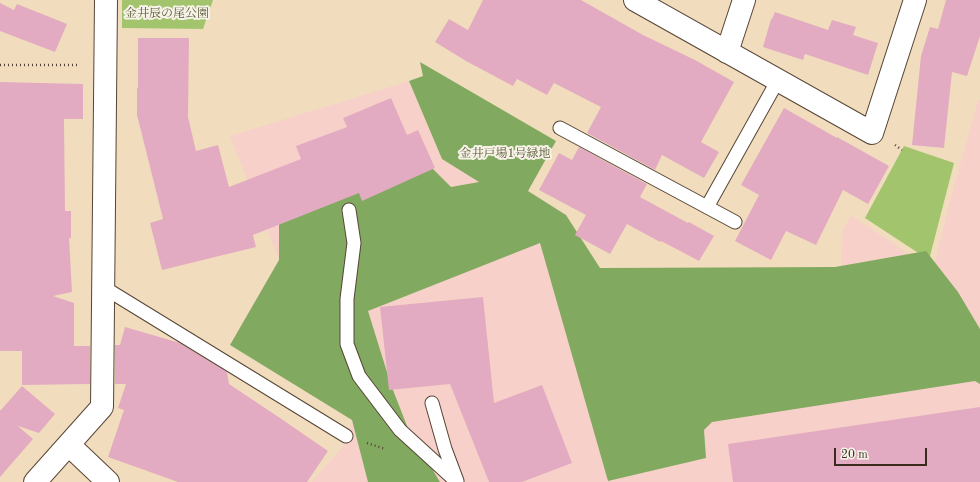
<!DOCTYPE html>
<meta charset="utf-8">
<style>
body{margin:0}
#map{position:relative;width:980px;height:482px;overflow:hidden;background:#f1ddbd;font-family:"Old Standard TT",serif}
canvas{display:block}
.scale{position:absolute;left:834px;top:448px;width:93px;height:18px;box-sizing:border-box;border:2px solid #3b2a1e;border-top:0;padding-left:5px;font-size:12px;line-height:14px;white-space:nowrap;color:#3b2a1e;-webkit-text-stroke:3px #f7f3e8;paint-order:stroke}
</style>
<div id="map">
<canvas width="980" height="482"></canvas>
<div class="scale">20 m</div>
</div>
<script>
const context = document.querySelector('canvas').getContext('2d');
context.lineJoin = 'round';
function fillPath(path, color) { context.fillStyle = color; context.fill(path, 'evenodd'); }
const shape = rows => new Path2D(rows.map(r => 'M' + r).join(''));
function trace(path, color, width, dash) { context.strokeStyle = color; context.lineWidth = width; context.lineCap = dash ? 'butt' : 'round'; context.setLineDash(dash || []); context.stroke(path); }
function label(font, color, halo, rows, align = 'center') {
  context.font = font + ' "Old Standard TT","Noto Serif JP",serif'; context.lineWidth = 4; context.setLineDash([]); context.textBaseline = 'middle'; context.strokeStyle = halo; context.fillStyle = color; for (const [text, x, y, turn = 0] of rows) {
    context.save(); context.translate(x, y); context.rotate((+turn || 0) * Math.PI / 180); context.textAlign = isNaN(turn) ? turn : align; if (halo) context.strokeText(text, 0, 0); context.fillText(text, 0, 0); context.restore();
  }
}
fillPath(shape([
 [409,81,442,159,565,232,597,276,840,273,843,230,851,215,933,270,948,208,978,100,980,100,980,482,311,482,342,448,352,420,230,345,279,260,230,136]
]), '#f7d1c9');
fillPath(shape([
 [122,0,213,0,203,29,122,28],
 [904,146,954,163,929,260,865,218]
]), '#a2c46d');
fillPath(shape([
 [420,62,556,141,528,191,566,215,600,268,835,267,926,251,958,292,980,329,980,384,975,381,712,422,704,430,706,458,608,481,540,243,368,311,391,385,409,431,440,482,368,482,352,420,230,345,279,260,279,221,423,159,451,187,479,182,442,159,409,81,423,76]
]), '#81aa60');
fillPath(shape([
 [483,0,581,0,643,35,695,60,734,82,701,142,719,152,704,178,662,155,655,170,587,133,601,107,554,83,547,95,517,79,513,86,466,61,435,42,449,19,468,30],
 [946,0,980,0,980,36,967,76,952,72,944,148,912,145,921,56,930,27,938,29],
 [0,3,14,10,17,4,67,24,55,52,0,31],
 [775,12,828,30,832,20,856,27,853,35,878,43,868,75,805,54,803,60,763,47,771,19,772,19],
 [138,38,189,38,188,117,196,151,218,145,229,187,301,159,296,146,347,127,343,118,391,98,407,135,418,130,435,168,362,201,359,193,253,235,256,247,162,270,150,223,163,219,137,115,137,88,138,88],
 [0,82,83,84,83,119,64,119,65,211,71,211,71,238,69,238,72,292,53,296,74,303,74,346,90,346,90,384,22,385,22,351,0,351],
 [784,108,837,138,837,137,889,166,868,204,843,190,816,245,786,231,771,260,735,241,759,195,741,185],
 [579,147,647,184,640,197,688,223,689,222,714,236,699,261,661,241,660,242,627,224,610,254,575,235,586,215,539,190,559,153,572,160],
 [483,297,494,403,542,385,572,463,522,482,489,482,450,384,389,390,380,307],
 [125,327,180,343,227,372,229,384,280,418,328,451,307,482,178,482,108,457,124,410,118,408,126,384,115,384,115,345,120,345],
 [22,386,55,414,39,433,18,426,33,439,0,477,0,410,1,410],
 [980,407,980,482,733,482,728,444]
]), '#e3abc1');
const lane = shape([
 [560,128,735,222],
 [707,207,778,80],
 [349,210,354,243,347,299,347,344,359,376,400,430,457,482],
 [103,287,346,436],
 [432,403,445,449,457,481]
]);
const street = shape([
 [635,0,872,133,915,0],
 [727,52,744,0],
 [69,445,108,482],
 [35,482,102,407,106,0]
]);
trace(lane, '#564536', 15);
trace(street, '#564536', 24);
trace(shape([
 [0,65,77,65],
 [895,145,902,150],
 [367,443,385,449]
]), '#564536', 2.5, [1, 3]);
trace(lane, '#fff', 13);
trace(street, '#fff', 22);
label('12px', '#5a5836', '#f7f3e8', [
 ["金井辰の尾公園",167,14],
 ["金井戸場1号緑地",505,154]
]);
</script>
